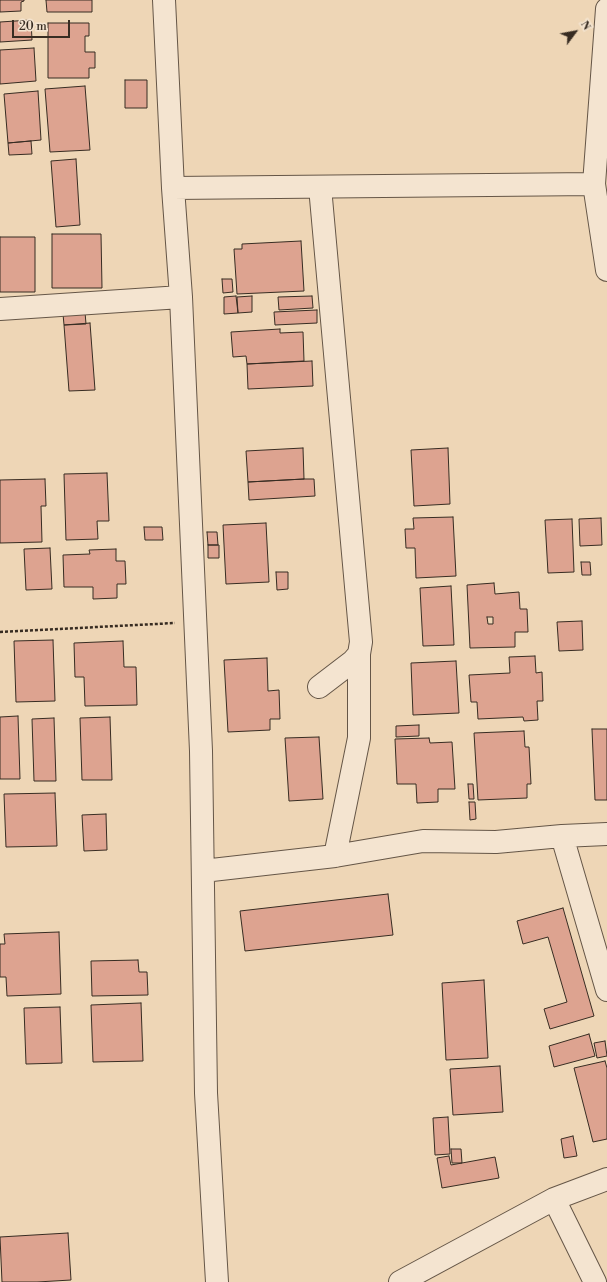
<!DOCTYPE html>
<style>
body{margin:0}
#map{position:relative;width:607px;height:1282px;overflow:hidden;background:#eed6b6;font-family:"Libre Bodoni",serif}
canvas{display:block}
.north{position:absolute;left:555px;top:12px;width:40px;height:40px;-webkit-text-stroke:3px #f4e4d0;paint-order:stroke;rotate:58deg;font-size:11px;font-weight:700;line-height:16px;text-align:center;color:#372c22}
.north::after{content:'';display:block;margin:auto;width:14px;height:18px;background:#372c22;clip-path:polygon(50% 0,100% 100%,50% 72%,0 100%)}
.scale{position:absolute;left:12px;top:20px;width:58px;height:18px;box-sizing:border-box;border:2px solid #372c22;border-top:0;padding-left:5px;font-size:12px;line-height:14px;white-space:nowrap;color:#372c22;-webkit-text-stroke:3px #f4e4d0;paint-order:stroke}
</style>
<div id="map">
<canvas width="607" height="1282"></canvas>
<div class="north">N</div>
<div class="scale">20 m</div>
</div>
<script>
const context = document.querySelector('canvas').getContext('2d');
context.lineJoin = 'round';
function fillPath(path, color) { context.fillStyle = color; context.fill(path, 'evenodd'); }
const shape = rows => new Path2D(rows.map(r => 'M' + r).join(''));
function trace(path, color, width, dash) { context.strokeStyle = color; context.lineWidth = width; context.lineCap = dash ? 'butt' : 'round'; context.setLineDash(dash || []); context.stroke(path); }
const building = shape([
 [0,0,24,0,24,1,21,2,21,11,0,12,0,0],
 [46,0,92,0,92,12,47,12,46,0],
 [31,20,32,40,0,42,0,22,31,20],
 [48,23,89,23,89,36,85,36,85,52,95,52,95,68,89,68,89,78,48,78,48,23],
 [34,48,36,81,0,84,0,50,34,48],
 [125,80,147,80,147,108,125,108,125,80],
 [85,86,90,150,50,152,45,89,85,86],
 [38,91,41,140,8,143,4,94,38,91],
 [31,141,32,154,9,155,8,143,31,141],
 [76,159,80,225,56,227,51,161,76,159],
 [52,234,101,234,102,288,52,288,52,234],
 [0,237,35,237,35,292,0,292,0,237],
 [301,241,304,291,237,294,234,249,242,249,242,244,301,241],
 [222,279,232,279,233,292,223,293,222,279],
 [236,296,238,313,224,314,224,297,236,296],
 [252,296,252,312,238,313,237,297,252,296],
 [312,296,313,308,279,310,278,297,312,296],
 [317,310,317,323,275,325,274,312,317,310],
 [85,312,86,324,64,325,63,314,85,312],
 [90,323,95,390,69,391,64,325,90,323],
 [280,329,280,333,303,332,304,361,247,364,246,356,233,357,231,332,280,329],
 [312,361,313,386,248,389,247,364,312,361],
 [303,448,304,479,248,482,246,451,303,448],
 [448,448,450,504,414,506,411,450,448,448],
 [107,473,109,521,97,521,98,539,66,540,64,474,107,473],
 [45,479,46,506,41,506,42,542,0,543,0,480,45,479],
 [304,479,314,479,315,496,249,500,248,482,304,479],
 [453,517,456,576,416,578,415,548,406,548,405,529,414,529,413,518,453,517],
 [601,518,602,545,580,546,579,519,601,518],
 [572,519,574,572,548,573,545,520,572,519],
 [266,523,269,582,226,584,223,525,266,523],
 [144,527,162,527,163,540,145,540,144,527],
 [207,532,217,532,218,545,208,545,207,532],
 [208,545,219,545,219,558,208,558,208,545],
 [50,548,52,589,26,590,24,549,50,548],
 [116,549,116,561,125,561,126,584,117,584,117,598,93,599,93,587,64,587,63,555,90,554,89,550,116,549],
 [581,562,590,562,591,575,582,575,581,562],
 [276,572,288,572,288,589,277,590,276,572],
 [494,583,495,594,519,592,520,609,527,609,528,632,515,632,515,647,470,648,467,585,494,583],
 [487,617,493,617,493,624,488,624,487,617],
 [451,586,454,645,423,646,420,588,451,586],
 [582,621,583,650,559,651,557,622,582,621],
 [53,640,55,701,16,702,14,641,53,640],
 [123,641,124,667,136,667,137,705,85,706,84,677,75,677,74,643,123,641],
 [535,656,536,673,542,672,543,701,537,701,538,720,524,721,523,717,478,719,477,702,471,702,469,675,510,673,509,657,535,656],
 [267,658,268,691,279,690,280,719,270,719,270,730,228,732,224,660,267,658],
 [456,661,459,713,413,715,411,663,456,661],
 [18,716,20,779,0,779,0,717,18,716],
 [110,717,112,780,82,780,80,718,110,717],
 [54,718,56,781,34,781,32,719,54,718],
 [419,725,419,736,396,737,396,726,419,725],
 [592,729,607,729,607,800,595,800,592,729],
 [524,731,525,747,529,747,531,784,527,784,527,798,478,800,474,733,524,731],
 [319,737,323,799,289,801,285,738,319,737],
 [429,738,430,743,452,742,455,789,438,789,438,802,417,803,416,784,397,784,395,739,429,738],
 [468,784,473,784,474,799,469,799,468,784],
 [55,793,57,846,6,847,4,794,55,793],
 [469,802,475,802,476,819,470,820,469,802],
 [106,814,107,850,84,851,82,815,106,814],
 [388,894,393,935,245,951,240,911,388,894],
 [563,908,594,1016,550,1029,544,1009,567,1002,548,937,523,944,517,921,563,908],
 [59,932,61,994,7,996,6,977,0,977,0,944,5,944,4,934,59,932],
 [138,960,139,972,147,972,148,995,92,996,91,961,138,960],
 [484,980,488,1058,446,1060,442,983,484,980],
 [141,1003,143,1061,93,1062,91,1005,141,1003],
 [60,1007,62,1063,26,1064,24,1008,60,1007],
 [589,1034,595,1056,554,1067,549,1046,589,1034],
 [605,1041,607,1056,597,1058,594,1043,605,1041],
 [605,1061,607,1068,607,1139,593,1142,574,1068,605,1061],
 [500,1066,503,1112,453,1115,450,1069,500,1066],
 [448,1117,450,1154,435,1155,433,1118,448,1117],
 [573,1136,577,1156,564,1158,561,1139,573,1136],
 [451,1149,461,1149,462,1163,452,1163,451,1149],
 [449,1156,451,1165,495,1157,499,1178,442,1188,437,1158,449,1156],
 [68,1233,71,1280,37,1282,2,1282,0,1237,68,1233]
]);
fillPath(building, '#dda390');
trace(building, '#372c22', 1);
const minor = shape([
 [164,0,173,188,181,297,201,751,206,1093,217,1282],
 [607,9,594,184,607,270],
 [173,188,594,184],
 [0,309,181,297],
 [319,687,353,661,359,654,361,642,320,187],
 [607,834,562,836,607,990],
 [335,856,359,738,359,654],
 [203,871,335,856,423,841,496,842,562,836],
 [554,1199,595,1282],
 [400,1282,554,1199,607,1179]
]);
trace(minor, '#655647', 24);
trace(shape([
 [0,632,175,623]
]), '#372c22', 2.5, [3, 2]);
trace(minor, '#f4e4d0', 22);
</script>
